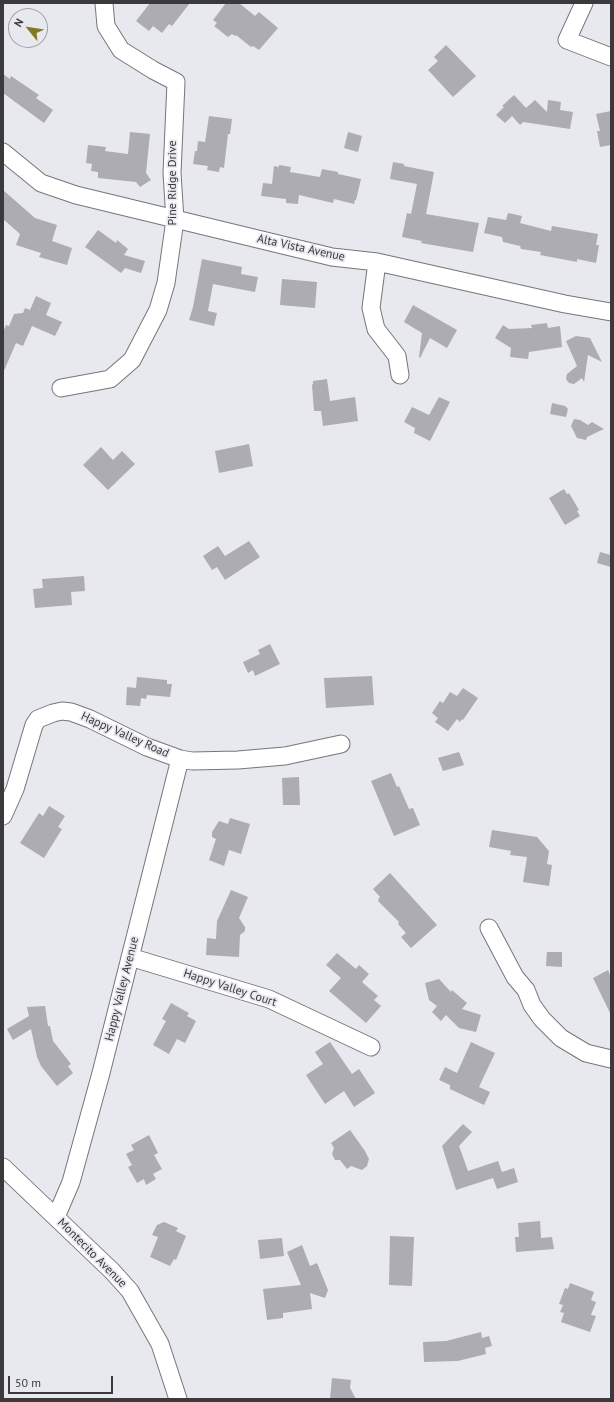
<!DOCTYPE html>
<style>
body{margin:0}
#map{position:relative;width:614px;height:1402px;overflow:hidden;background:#e8e8ef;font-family:"PT Sans",sans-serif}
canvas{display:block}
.frame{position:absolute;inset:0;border:4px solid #3a3a3d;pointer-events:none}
.north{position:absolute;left:8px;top:8px;width:40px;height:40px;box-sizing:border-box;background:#e8e8ef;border:1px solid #a2a2a8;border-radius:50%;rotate:300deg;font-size:11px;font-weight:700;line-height:16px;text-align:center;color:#3a3a3d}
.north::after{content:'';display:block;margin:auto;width:14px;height:18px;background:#817a20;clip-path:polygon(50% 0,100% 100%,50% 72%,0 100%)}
.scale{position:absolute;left:8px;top:1376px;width:105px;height:18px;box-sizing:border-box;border:2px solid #3a3a3d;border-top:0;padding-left:5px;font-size:12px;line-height:14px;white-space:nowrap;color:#3a3a3d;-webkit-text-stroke:3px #e8e8ef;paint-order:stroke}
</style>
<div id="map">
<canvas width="614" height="1402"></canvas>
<div class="frame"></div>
<div class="north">N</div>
<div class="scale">50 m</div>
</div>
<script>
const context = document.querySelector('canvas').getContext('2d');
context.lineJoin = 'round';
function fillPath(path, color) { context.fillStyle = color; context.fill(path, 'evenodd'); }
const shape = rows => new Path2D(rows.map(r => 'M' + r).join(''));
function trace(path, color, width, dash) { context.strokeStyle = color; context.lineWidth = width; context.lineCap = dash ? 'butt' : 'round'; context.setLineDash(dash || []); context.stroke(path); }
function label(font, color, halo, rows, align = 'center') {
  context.font = font + ' "PT Sans",sans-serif'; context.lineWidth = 3.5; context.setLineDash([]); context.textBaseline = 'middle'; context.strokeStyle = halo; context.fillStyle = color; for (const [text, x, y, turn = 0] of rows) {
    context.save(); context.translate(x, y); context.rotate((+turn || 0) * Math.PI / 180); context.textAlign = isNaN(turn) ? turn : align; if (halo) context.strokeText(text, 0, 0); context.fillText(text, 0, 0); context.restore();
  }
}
fillPath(shape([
 [150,3,190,3,172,26,169,24,162,33,153,26,149,31,136,21],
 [226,3,239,3,255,16,259,12,278,28,259,50,253,46,251,47,236,35,235,36,232,34,228,37,214,26,217,23,213,20],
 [446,45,476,76,453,97,428,70,438,61,434,57],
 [3,74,10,79,11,76,39,95,36,98,53,110,44,123,3,93],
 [514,95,526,108,535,100,547,112,548,100,561,102,560,110,573,112,570,129,523,122,520,125,512,116,505,123,496,115,504,107,502,106],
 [611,111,611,145,600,147,597,131,600,131,596,114],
 [209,116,232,119,230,134,228,134,224,168,220,167,219,172,207,170,208,166,193,164,195,151,197,151,198,141,205,142],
 [130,132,150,134,146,173,151,180,140,187,136,182,98,178,98,172,91,171,92,164,86,163,88,145,106,147,105,151,128,154],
 [348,132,362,136,358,152,344,148],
 [393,162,404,164,404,166,434,172,426,214,479,223,473,252,421,243,422,241,402,237,407,213,411,214,417,184,390,179],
 [279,165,291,167,290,172,320,177,322,169,338,172,338,174,361,179,356,200,355,200,354,204,334,199,333,203,299,195,298,204,286,203,286,199,261,196,263,183,272,184,274,166,279,167],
 [3,190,35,218,57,225,52,241,72,248,67,265,39,257,41,253,16,245,20,234,3,219],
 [508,213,522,216,520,223,551,231,552,226,598,234,596,245,599,245,596,263,577,259,577,262,540,255,541,252,521,249,520,246,503,242,502,237,484,233,488,217,506,220],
 [98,230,116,243,117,240,128,249,124,255,145,261,141,273,125,268,121,273,85,247],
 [202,259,242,267,241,274,258,277,255,292,213,284,208,311,217,313,214,326,189,320,193,307],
 [282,279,317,282,315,308,280,305],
 [36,296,51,303,46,315,62,322,55,336,32,326,23,346,16,343,3,373,3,332,6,325,9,326,14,314,23,313,25,308,30,310],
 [413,305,457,330,447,348,430,338,420,358,419,357,422,333,404,322],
 [547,323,548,328,560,326,562,347,529,352,528,359,510,357,511,348,495,338,503,325,509,329,532,328,531,325],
 [576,336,590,338,602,362,588,355,584,382,582,378,574,384,569,383,566,379,567,374,577,366,566,341],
 [327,379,330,401,355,397,358,421,323,426,321,411,314,411,312,385,313,384,313,381],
 [439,397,450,402,430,441,414,433,415,428,404,422,412,407,429,415],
 [552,403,565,406,568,409,566,417,550,414],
 [574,419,580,420,588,425,592,422,604,429,587,437,586,440,577,438,571,426],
 [249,444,253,466,219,473,215,451],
 [101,447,113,460,122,451,135,464,108,490,83,465],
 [564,489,567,494,569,493,579,510,577,511,580,516,565,525,549,498],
 [249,541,260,557,225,580,217,567,212,570,203,556,218,546,225,556],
 [600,552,611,555,611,567,597,563],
 [84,576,85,591,71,592,72,605,35,608,33,589,43,588,42,579],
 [270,644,280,664,255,676,253,670,248,673,243,662,260,654,258,650],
 [372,676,374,705,326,708,324,678],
 [137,677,167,680,167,684,172,684,170,697,147,695,146,699,141,698,140,706,126,705,127,687,136,688],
 [463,688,478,698,463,720,462,719,460,722,457,719,448,731,435,722,438,718,432,713,440,701,443,703,450,692,457,696],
 [459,752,464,765,443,771,438,758],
 [391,773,397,787,399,786,409,809,413,808,420,825,394,836,371,781],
 [299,777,300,805,283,805,282,778],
 [49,806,65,816,58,827,62,829,44,858,20,843,39,813,43,816],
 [230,818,250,824,241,854,229,850,224,866,209,860,216,839,212,837,212,832,219,821,228,824],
 [492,830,537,837,549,851,547,864,552,865,549,886,523,882,527,857,510,855,511,851,489,847],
 [390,873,437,925,411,948,401,937,406,933,398,924,399,922,378,901,379,900,378,899,380,897,373,889],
 [231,890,248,897,239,918,245,927,245,931,240,935,239,957,206,955,207,938,216,939,217,921],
 [547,952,562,952,562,967,546,966],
 [337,953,356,969,359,965,369,974,362,982,378,996,374,1000,381,1006,366,1023,329,991,341,978,326,965],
 [608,970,611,977,611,1015,593,978],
 [439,979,451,992,452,990,467,1003,462,1009,481,1015,476,1032,459,1028,446,1015,441,1021,432,1012,437,1006,429,1000,425,983],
 [171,1003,189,1013,187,1016,196,1021,185,1043,177,1039,169,1054,153,1045,166,1021,162,1019],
 [45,1006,48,1026,50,1026,53,1041,71,1064,68,1066,73,1073,57,1086,41,1066,37,1057,31,1029,13,1040,7,1029,29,1016,27,1007],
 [330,1042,352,1074,359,1069,375,1093,354,1107,344,1091,325,1104,306,1075,323,1064,315,1052],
 [471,1042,495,1053,479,1087,490,1092,484,1105,450,1089,450,1085,439,1080,445,1067,457,1073],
 [463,1124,472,1132,459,1146,468,1171,498,1161,502,1172,514,1168,518,1182,497,1189,493,1178,456,1190,442,1146],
 [350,1130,365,1151,369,1159,367,1166,362,1170,351,1166,347,1169,340,1160,335,1160,332,1154,334,1148,331,1143],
 [149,1135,158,1153,154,1155,162,1169,153,1174,156,1179,146,1185,144,1179,137,1183,128,1167,132,1165,126,1154,134,1150,131,1145],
 [540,1221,541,1238,552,1237,554,1249,516,1252,515,1237,519,1237,518,1223],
 [164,1222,178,1228,176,1231,186,1236,176,1260,174,1259,170,1266,150,1257,158,1237,152,1235,157,1225],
 [390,1236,414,1237,412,1286,389,1285],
 [282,1238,284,1256,260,1259,258,1240],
 [302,1245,310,1266,317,1263,328,1290,325,1298,310,1293,312,1309,283,1313,283,1318,267,1320,263,1289,301,1285,287,1252],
 [570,1283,594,1292,591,1300,596,1302,591,1315,596,1316,590,1332,561,1322,564,1313,560,1312,563,1305,559,1304,565,1288,568,1289],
 [481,1332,482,1338,489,1336,492,1346,485,1348,486,1354,458,1361,424,1362,423,1342,446,1341],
 [332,1378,351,1380,350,1388,356,1399,330,1399]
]), '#acacb2');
const minor = shape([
 [584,3,567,40,611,57],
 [3,152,41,183,76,195,332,257,377,262,565,304,611,312],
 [377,262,371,308,376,329,397,356,400,375],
 [61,388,110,379,132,360,158,310,166,283,175,220,172,173,176,82,153,70,121,50,106,26,104,3],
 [3,816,15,789,34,725,38,719,53,713,62,711,71,712,90,719,147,747,180,759,192,761,238,760,285,756,341,744],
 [489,928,515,977,526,990,532,1005,542,1019,561,1038,586,1053,611,1059],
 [130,957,269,999,371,1047],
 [3,1167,112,1271,130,1291,160,1344,178,1399],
 [56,1217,71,1182,101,1073,180,759]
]);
trace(minor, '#75757c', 19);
trace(minor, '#fff', 17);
label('12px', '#3a3a3d', '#e8e8ef', [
 ["Pine Ridge Drive",173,183,-90],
 ["Alta Vista Avenue",301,248,12],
 ["Happy Valley Road",125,735,24],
 ["Happy Valley Court",230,988,18],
 ["Happy Valley Avenue",122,989,-76],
 ["Montecito Avenue",92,1253,45]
]);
</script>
